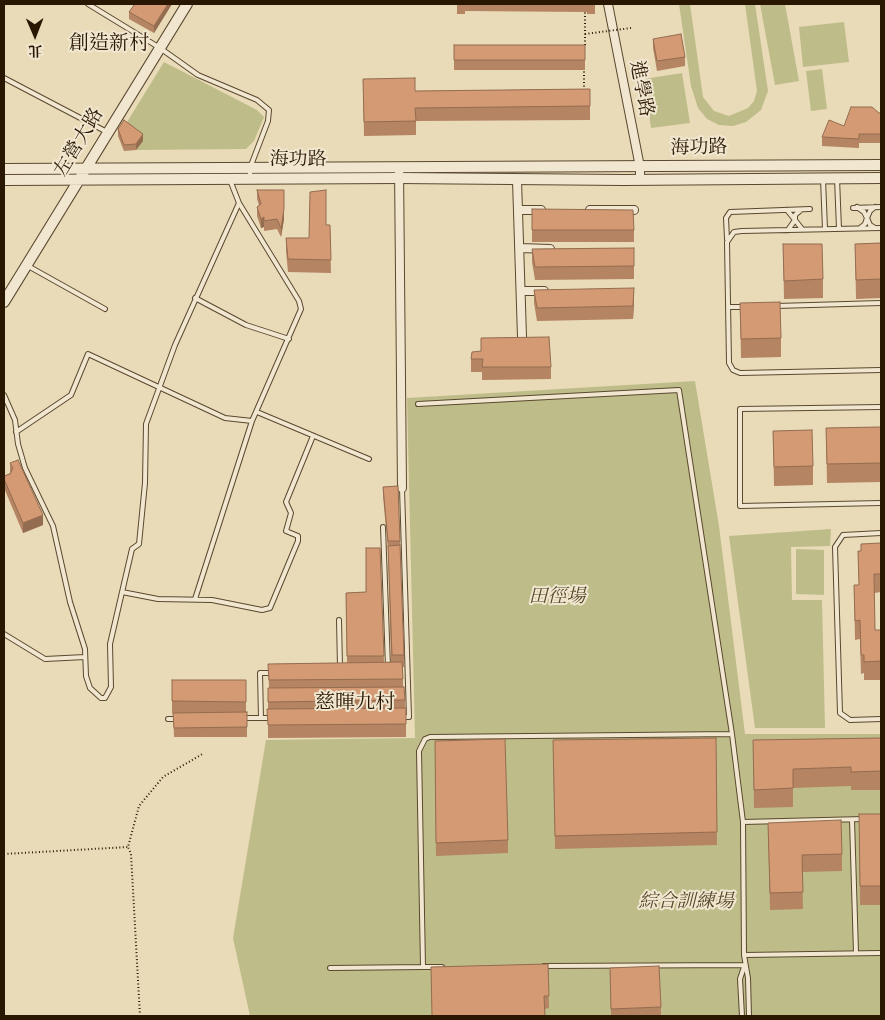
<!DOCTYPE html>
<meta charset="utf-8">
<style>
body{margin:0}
#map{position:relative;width:885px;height:1020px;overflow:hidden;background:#e9dab8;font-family:"IM FELL DW Pica","Noto Serif TC",serif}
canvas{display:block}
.frame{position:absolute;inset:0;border:5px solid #2a1701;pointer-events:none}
.north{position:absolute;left:10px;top:10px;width:50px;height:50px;-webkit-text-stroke:4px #f1e7d1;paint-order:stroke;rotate:179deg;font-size:14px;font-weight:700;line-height:20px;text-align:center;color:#2a1701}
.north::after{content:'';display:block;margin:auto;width:18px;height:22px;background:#2a1701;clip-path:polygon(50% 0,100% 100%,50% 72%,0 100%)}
</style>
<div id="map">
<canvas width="885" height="1020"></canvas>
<div class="frame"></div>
<div class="north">北</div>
</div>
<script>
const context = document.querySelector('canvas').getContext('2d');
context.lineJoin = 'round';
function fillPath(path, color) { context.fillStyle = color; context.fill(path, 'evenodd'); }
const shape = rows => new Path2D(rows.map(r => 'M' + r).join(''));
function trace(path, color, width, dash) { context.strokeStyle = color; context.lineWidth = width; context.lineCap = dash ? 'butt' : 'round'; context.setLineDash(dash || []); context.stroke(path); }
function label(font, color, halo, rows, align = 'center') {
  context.font = font + ' "IM FELL DW Pica","Noto Serif TC",serif'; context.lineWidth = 4; context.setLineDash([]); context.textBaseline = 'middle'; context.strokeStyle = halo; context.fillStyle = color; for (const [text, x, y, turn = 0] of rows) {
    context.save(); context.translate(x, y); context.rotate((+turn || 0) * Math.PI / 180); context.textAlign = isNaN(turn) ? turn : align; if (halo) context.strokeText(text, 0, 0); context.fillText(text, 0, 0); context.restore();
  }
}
fillPath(shape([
 [679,4,690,4,703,97,714,111,729,116,748,108,754,101,757,91,745,4,755,4,768,91,761,110,746,122,733,126,719,125,707,119,698,108,691,86],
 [760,4,785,4,799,81,775,85],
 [844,22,849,62,803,67,799,27],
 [164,62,257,110,264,117,254,141,246,149,136,150,143,140,124,127],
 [822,69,827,109,811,111,806,71],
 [682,73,690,123,651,128,644,79],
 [695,381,719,526,745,734,881,734,881,1016,250,1016,233,938,266,740,415,738,407,398],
 [831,529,830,546,791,547,792,600,822,600,825,728,755,728,729,536],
 [796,549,824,550,824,595,796,594]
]), '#bebd89');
const service = shape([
 [88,4,160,48,198,75,257,100,269,110,268,121,250,168,250,178],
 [4,78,107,132],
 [837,178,839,229],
 [823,179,825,229],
 [857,207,864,212,867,218,865,224,860,228],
 [853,208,881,207],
 [787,210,795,220,788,230],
 [801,210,795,215,795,220,802,229],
 [875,228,870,225,867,218,870,211,875,207],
 [881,228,742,231,734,232,727,242,729,363,733,370,740,373,881,370],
 [727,239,726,218,730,212,810,209],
 [28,266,105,309],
 [195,298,246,325,289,339],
 [776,306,881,303],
 [728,307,744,307],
 [4,395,15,420,18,444,25,468,53,526,70,602,85,649,86,676,90,688,101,698,105,698,111,687,110,644,132,549,139,544,145,483,146,424,175,345,239,203],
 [418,404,679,390,732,734,743,822,744,955,748,978,749,1016],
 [881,407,740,409,740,506,881,503],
 [257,412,369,459],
 [16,432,71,395,88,354,225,418,252,421],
 [402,488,409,717,403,717],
 [383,527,388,667],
 [881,533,843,535,835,547,840,713,850,720,881,719],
 [122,592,158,599,212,600,262,610,270,608,298,541,298,536,286,531,291,513,286,502,313,436],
 [195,599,252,421,301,309,299,301,239,203,230,180],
 [339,620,340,667],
 [4,634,45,659,85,657],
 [243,718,271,718],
 [261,718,260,673,273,673],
 [168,719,178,719],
 [852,820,856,953],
 [743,822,864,819],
 [744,955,881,953],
 [544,966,744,965],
 [442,967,423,967,419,751,425,739,430,737,732,734],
 [330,968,423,967],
 [742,1016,740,979,744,967]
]);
const minor = shape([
 [608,4,640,167,640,180],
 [399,167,402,488],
 [517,180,522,337],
 [518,210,541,210],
 [590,210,634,210],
 [520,248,550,249],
 [521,291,544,291]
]);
const tertiary = shape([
 [4,169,881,165],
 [4,180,399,178,624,180,881,178],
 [4,302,187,4]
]);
trace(service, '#5a482f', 6);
trace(minor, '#5a482f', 10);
trace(tertiary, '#5a482f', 12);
trace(shape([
 [585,45,585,10],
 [584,90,584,69],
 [4,854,128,847],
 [140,1016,131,854,128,847,139,806,163,777,204,753]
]), '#2a1701', 2, [1, 2.5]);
trace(service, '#f1e7d1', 4);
trace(minor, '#f1e7d1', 8);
trace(tertiary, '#f1e7d1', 10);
trace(shape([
 [585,34,631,28]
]), '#2a1701', 2, [1, 2.5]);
fillPath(shape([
 [135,4,172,4,154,33,129,19,129,12],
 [457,4,595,4,595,14,587,14,587,12,465,11,465,14,457,14],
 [653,39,685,57,685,66,657,71,653,48],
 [454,45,585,45,585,70,454,70],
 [363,79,415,91,590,89,590,120,416,121,416,135,364,136],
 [879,113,881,113,881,143,859,143,859,148,822,146,822,137,844,126],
 [118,129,143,141,136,150,124,151,118,136],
 [257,190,284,219,281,237,277,229,264,231,264,227,261,228,257,216,257,207,259,205,257,199],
 [532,209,634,230,634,242,532,242],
 [326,225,330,225,331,273,288,272,286,251,286,238,309,238],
 [881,243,881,298,856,299,855,244],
 [783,244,823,279,823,298,784,299],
 [634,248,634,279,535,280,532,262,532,249],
 [534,290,634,301,633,319,537,321,534,303],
 [740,303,781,338,781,357,741,358],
 [472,352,551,367,551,379,482,380,482,372,471,372,471,359],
 [881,427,881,482,827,483,826,428],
 [773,431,813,466,813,485,774,486],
 [10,463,43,525,23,533,4,488,4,476,10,473],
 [398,486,404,655,404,667,403,667,403,687,405,700,405,708,406,708,406,737,268,738,268,688,269,688,268,664,347,663,346,593,366,592,380,548,384,662,391,662,388,551,383,496,383,487],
 [881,543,881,592,874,593,875,630,881,630,881,680,864,680,864,673,861,674,860,639,855,640,854,585,859,585,858,551,861,551],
 [172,680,246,680,246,712,247,712,247,737,174,737,173,713,172,713],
 [716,738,717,845,555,849,553,740],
 [881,738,881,790,851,790,851,786,793,788,793,807,754,808,753,740],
 [435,741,508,840,508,853,436,856],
 [859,814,881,814,881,905,860,905],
 [768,823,842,854,842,871,802,872,803,909,770,910],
 [548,964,549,1008,545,1009,545,1016,432,1016,431,967],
 [610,968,661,1007,661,1016,611,1016]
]), '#b58463');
fillPath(shape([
 [168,4,172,4,154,33,154,26],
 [143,134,143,141,136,150,136,144],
 [284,209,284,219,281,237,281,228],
 [264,217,264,227,261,228,261,219],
 [634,288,634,301,633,319,633,306],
 [43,515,43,525,23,533,23,523]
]), '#946c50');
const building = shape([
 [135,4,168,4,154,26,129,12,135,4],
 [681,34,685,57,657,61,653,39,681,34],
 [454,45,585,45,585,60,454,60,454,45],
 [415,78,415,91,590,89,590,106,415,108,416,121,364,122,363,79,415,78],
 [851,107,872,107,879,113,881,113,881,134,859,134,859,139,822,137,829,120,844,126,851,107],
 [124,120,143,134,136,144,124,145,118,129,124,120],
 [257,190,284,190,284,209,281,228,277,219,264,221,264,217,261,219,257,207,261,204,257,190],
 [326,190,326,225,330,225,331,260,288,259,286,238,309,238,310,192,326,190],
 [532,209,633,210,634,230,532,230,532,209],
 [881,243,881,279,856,280,855,244,881,243],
 [783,244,822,244,823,279,784,281,783,244],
 [634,248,634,266,535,267,532,249,634,248],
 [634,288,633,306,537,308,534,290,634,288],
 [780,302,781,338,741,339,740,303,780,302],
 [549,337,551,367,482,367,483,359,471,359,472,352,481,351,481,338,549,337],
 [881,427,881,463,827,464,826,428,881,427],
 [812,430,813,466,774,467,773,431,812,430],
 [18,460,43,515,23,523,4,479,4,476,10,474,13,468,10,463,18,460],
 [398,486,400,541,388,541,383,487,398,486],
 [881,543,881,574,874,574,875,630,881,630,881,661,864,662,864,655,861,655,860,620,855,621,854,585,859,585,858,551,861,551,861,544,881,543],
 [400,545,404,655,392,655,388,546,400,545],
 [366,548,380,548,384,656,347,656,346,593,366,592,366,548],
 [402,662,403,679,269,680,268,664,402,662],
 [172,680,246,680,246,702,172,701,172,680],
 [404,687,405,700,268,702,268,688,404,687],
 [406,708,406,724,268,725,267,709,406,708],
 [247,712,247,727,174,728,173,713,247,712],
 [716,738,717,832,555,836,553,740,716,738],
 [881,738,881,771,851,772,851,767,793,769,793,788,754,790,753,740,881,738],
 [505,739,508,840,436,843,435,741,505,739],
 [859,814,881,814,881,886,860,886,859,814],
 [841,820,842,854,802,855,803,892,770,893,768,823,841,820],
 [548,964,549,996,544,996,545,1016,432,1016,431,967,548,964],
 [659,966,661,1007,611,1009,610,968,659,966]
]);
fillPath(building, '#d39a73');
trace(building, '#946c50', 1);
label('19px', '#2a1701', '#f1e7d1', [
 ["進學路",640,89,79],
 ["左營大路",80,143,-59],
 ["海功路",699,149,-1],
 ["海功路",298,161]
]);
label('italic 19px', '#56492a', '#f1e7d1', [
 ["田徑場",557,598],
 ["綜合訓練場",686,903]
]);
label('20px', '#2a1701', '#f1e7d1', [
 ["創造新村",109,45],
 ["慈暉九村",355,704]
]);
</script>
